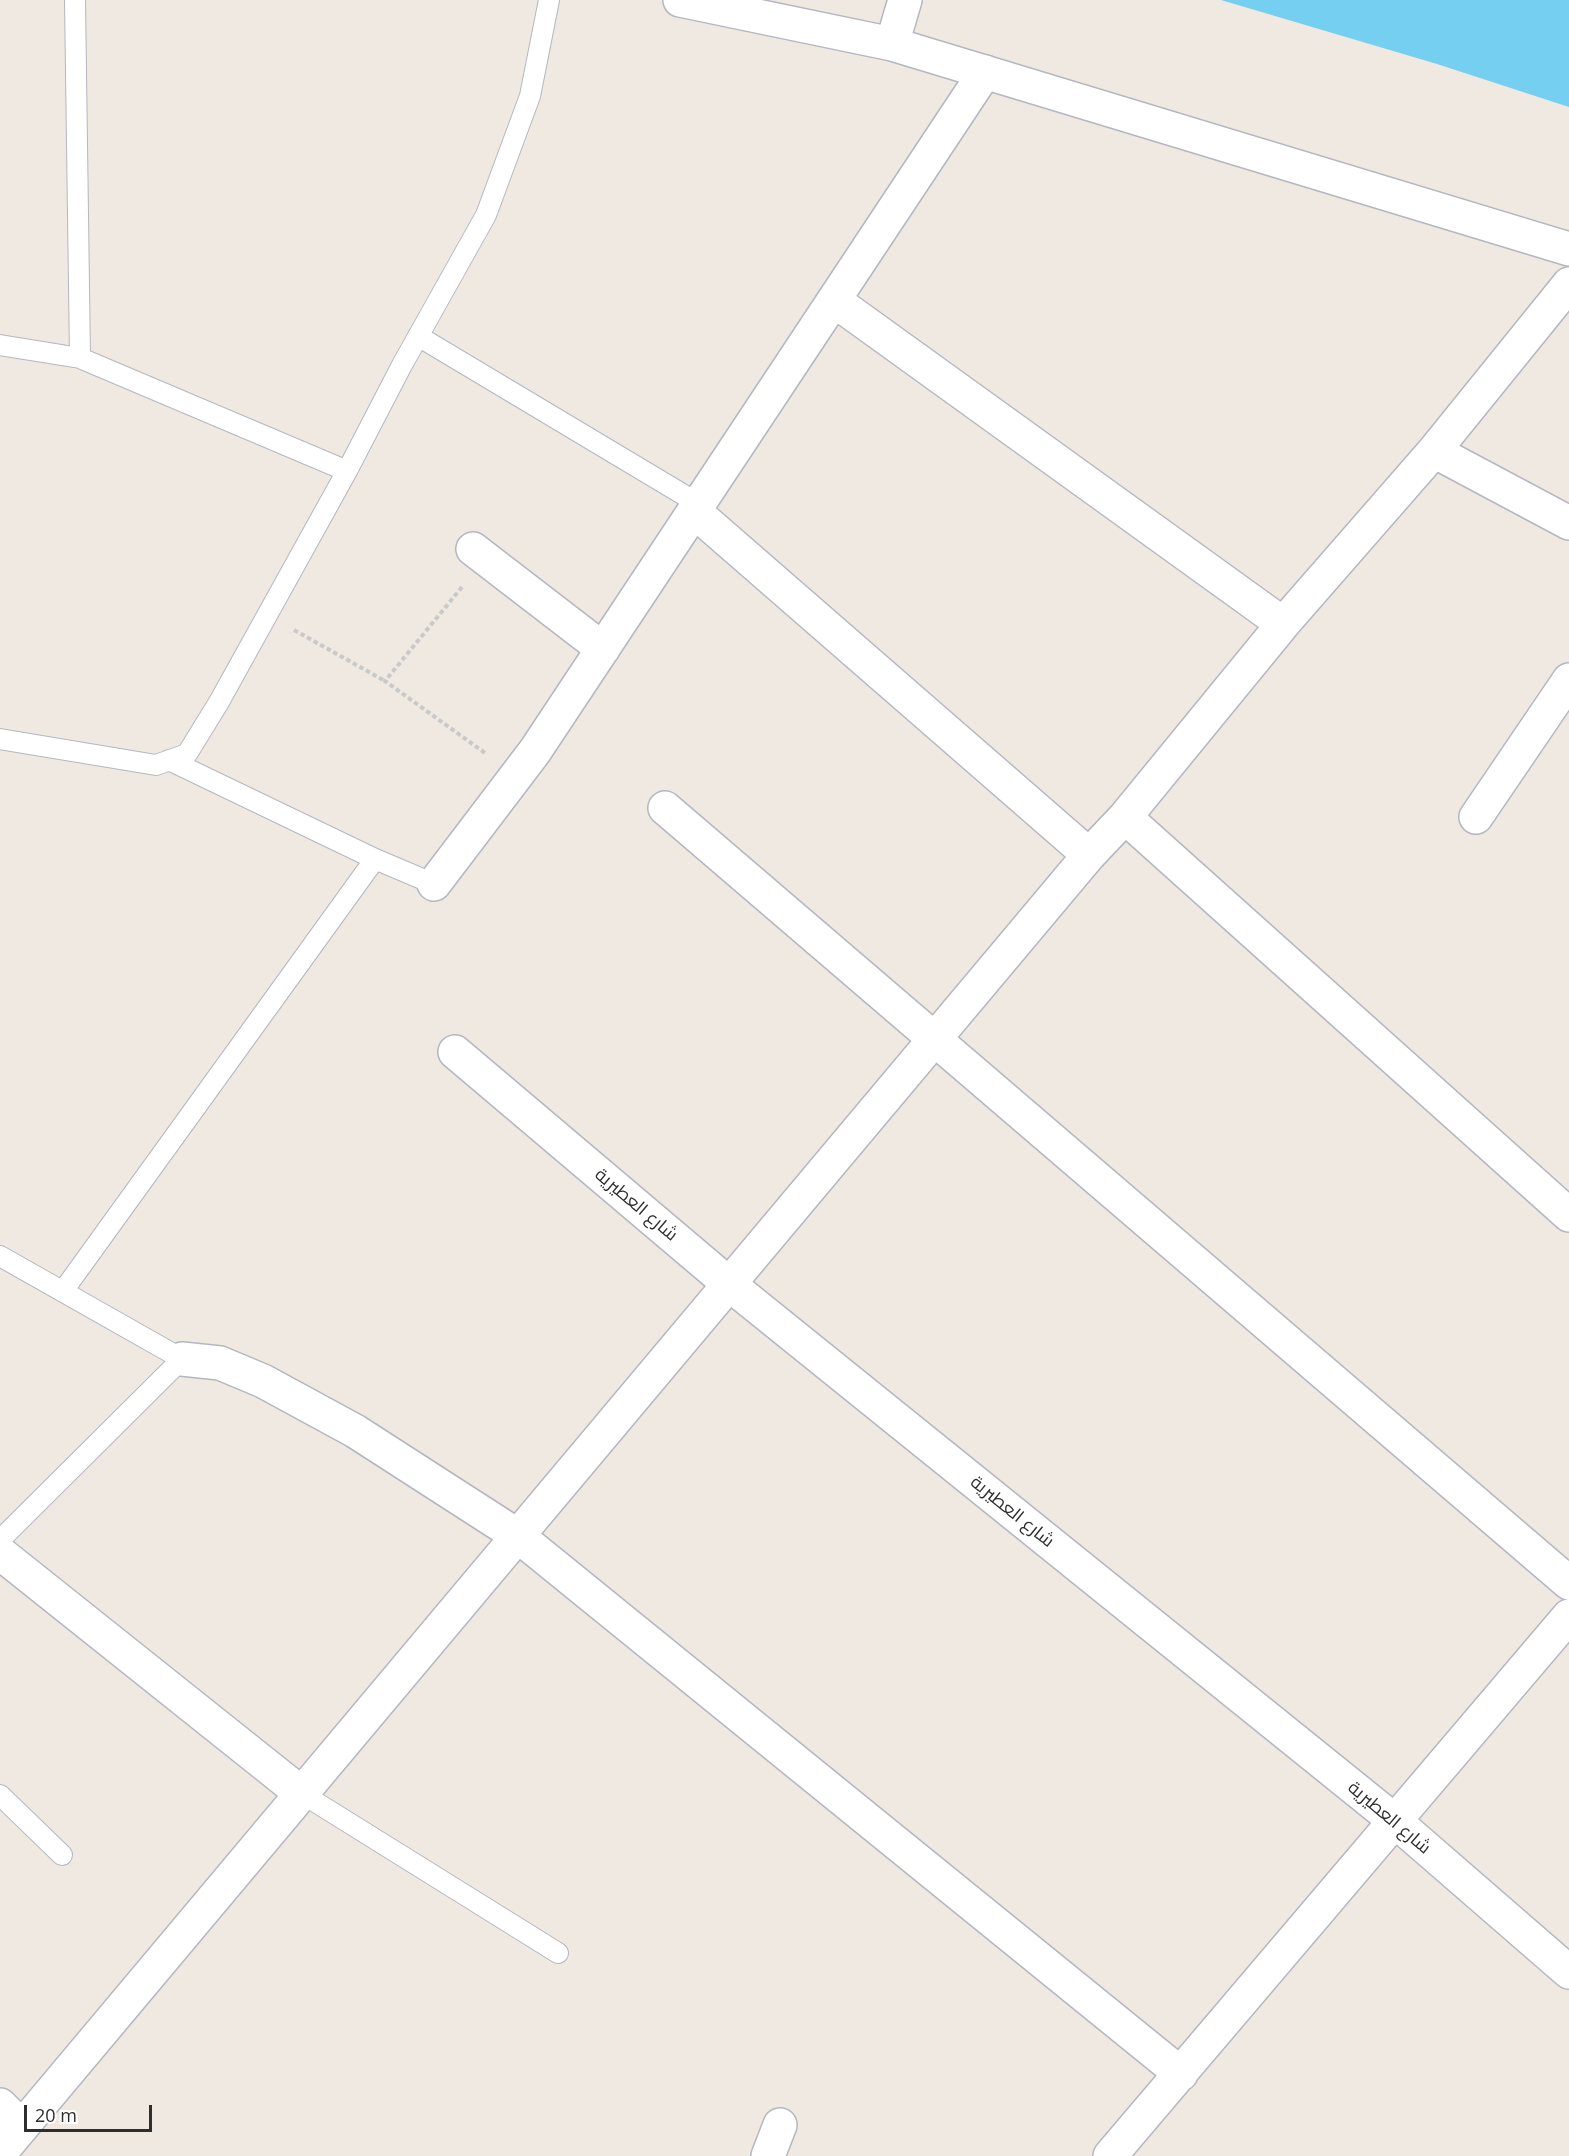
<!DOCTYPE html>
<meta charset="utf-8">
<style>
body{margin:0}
#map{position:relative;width:1569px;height:2156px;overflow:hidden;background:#efe9e1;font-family:"Open Sans",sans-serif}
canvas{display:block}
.scale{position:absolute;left:24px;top:2105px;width:128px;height:27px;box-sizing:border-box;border:3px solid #2e2e2e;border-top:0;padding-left:8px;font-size:18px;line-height:21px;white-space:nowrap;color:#2e2e2e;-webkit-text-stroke:4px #fff;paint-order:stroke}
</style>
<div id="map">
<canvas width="1569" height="2156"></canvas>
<div class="scale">20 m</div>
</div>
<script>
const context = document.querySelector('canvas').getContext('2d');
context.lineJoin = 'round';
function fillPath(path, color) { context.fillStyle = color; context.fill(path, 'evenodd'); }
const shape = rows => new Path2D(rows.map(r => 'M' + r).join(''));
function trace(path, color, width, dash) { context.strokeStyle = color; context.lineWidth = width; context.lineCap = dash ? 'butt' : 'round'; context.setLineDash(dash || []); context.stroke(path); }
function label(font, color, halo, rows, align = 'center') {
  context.font = font + ' "Open Sans",Cairo,sans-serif'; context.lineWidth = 4.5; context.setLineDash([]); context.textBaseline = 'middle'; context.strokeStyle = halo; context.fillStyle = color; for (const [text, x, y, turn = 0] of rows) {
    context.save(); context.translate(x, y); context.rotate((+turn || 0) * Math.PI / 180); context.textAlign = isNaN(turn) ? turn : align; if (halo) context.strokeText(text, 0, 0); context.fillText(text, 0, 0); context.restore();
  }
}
fillPath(shape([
 [1221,0,1569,0,1569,107,1437,64]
]), '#75cff0');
const lane = shape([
 [75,0,80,358,347,471],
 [418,336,699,504],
 [0,345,80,358],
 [0,739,156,765,187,754,219,702,347,471,402,365,486,215,530,96,549,0],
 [169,760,375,859],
 [0,1256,182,1359,0,1540],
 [63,1291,375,859,434,884],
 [301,1793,558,1953],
 [0,1795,62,1855]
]);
const street = shape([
 [835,301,1283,624],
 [1434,451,1569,523],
 [695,512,1089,855],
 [473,549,603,649],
 [665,808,1569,1583],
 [1125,817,1569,1215],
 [1476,817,1569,680],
 [434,884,535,751,985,72],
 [455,1052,729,1284,1395,1821,1569,1972],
 [182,1359,220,1363,263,1381,355,1431,518,1536,1181,2074],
 [0,1553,301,1793],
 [0,2105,22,2127],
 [0,2153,1089,855,1125,817,1283,624,1434,451,1569,284],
 [768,2156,780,2125],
 [1110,2156,1569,1616]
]);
const secondary = shape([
 [680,0,892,44,1569,249],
 [892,44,905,0]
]);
trace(lane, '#b4b7c1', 22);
trace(street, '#b4b7c1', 36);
trace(secondary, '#b4b7c1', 36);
trace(shape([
 [462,587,385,681,485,753],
 [294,630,385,681]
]), '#c9c9c9', 4, [4.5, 3]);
trace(lane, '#fff', 20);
trace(street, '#fff', 33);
trace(secondary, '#fff', 33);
label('18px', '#2e2e2e', '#fff', [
 ["شارع العطيرية",636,1205,40],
 ["شارع العطيرية",1012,1512,39],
 ["شارع العطيرية",1389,1818,40]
]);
</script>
